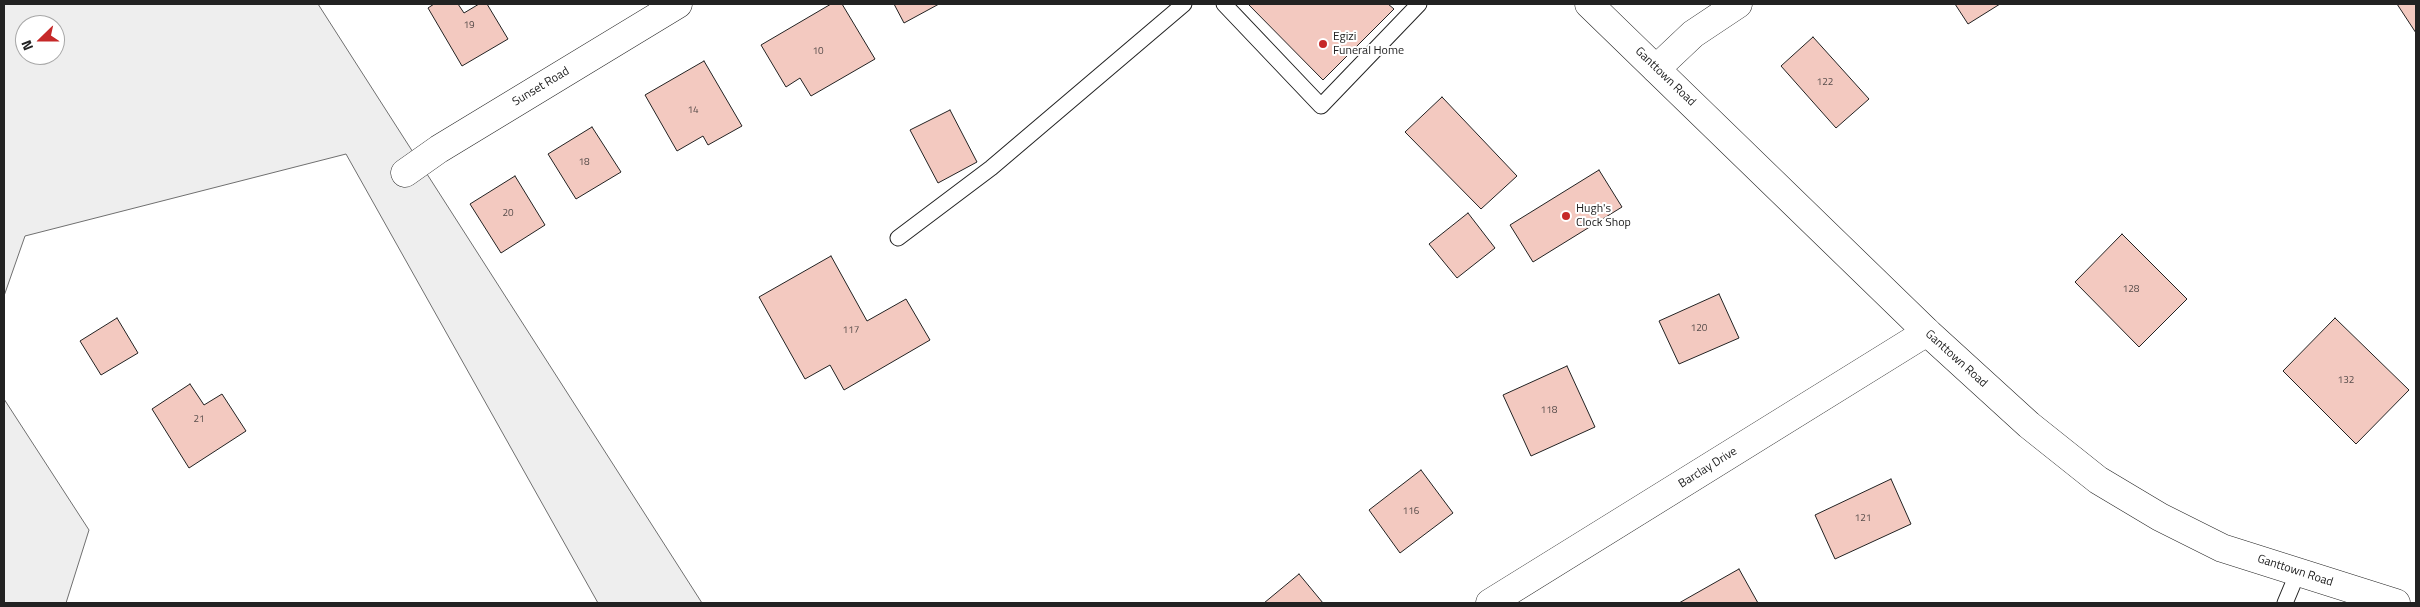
<!DOCTYPE html>
<style>
body{margin:0}
#map{position:relative;width:2420px;height:607px;overflow:hidden;background:#fff;font-family:"Titillium Web",sans-serif}
canvas{display:block}
.frame{position:absolute;inset:0;border:5px solid #222;pointer-events:none}
.north{position:absolute;left:15px;top:15px;width:50px;height:50px;box-sizing:border-box;background:#fff;border:1px solid #a7a7a7;border-radius:50%;rotate:248deg;font-size:14px;font-weight:700;line-height:20px;text-align:center;color:#222}
.north::after{content:'';display:block;margin:auto;width:18px;height:22px;background:#c62828;clip-path:polygon(50% 0,100% 100%,50% 72%,0 100%)}
</style>
<div id="map">
<canvas width="2420" height="607"></canvas>
<div class="frame"></div>
<div class="north">N</div>
</div>
<script>
const context = document.querySelector('canvas').getContext('2d');
context.lineJoin = 'round';
function fillPath(path, color) { context.fillStyle = color; context.fill(path, 'evenodd'); }
const shape = rows => new Path2D(rows.map(r => 'M' + r).join(''));
function trace(path, color, width, dash) { context.strokeStyle = color; context.lineWidth = width; context.lineCap = dash ? 'butt' : 'round'; context.setLineDash(dash || []); context.stroke(path); }
function label(font, color, halo, rows, align = 'center') {
  context.font = font + ' "Titillium Web",sans-serif'; context.lineWidth = 4; context.setLineDash([]); context.textBaseline = 'middle'; context.strokeStyle = halo; context.fillStyle = color; for (const [text, x, y, turn = 0] of rows) {
    context.save(); context.translate(x, y); context.rotate((+turn || 0) * Math.PI / 180); context.textAlign = isNaN(turn) ? turn : align; if (halo) context.strokeText(text, 0, 0); context.fillText(text, 0, 0); context.restore();
  }
}
const green = shape([
 [4,4,318,4,702,603,598,603,346,154,25,236,4,296,4,4],
 [25,25,55,25,55,55,25,55,25,25],
 [4,399,89,530,66,603,4,603,4,399]
]);
fillPath(green, '#eee');
trace(green, '#6f6f6f', 1);
const building = shape([
 [434,4,458,4,464,13,479,4,487,4,508,39,462,66,428,8,434,4],
 [831,4,842,4,875,59,811,96,800,78,786,87,761,45,831,4],
 [894,4,939,4,904,23,894,4],
 [1248,4,1388,4,1394,9,1323,80,1248,4],
 [1955,4,2000,4,1968,24,1955,4],
 [2397,4,2416,4,2416,33,2397,4],
 [1813,37,1869,99,1836,128,1781,66,1813,37],
 [704,61,742,126,708,145,703,136,677,151,645,95,704,61],
 [1442,97,1517,176,1481,209,1405,132,1442,97],
 [950,110,977,162,938,183,910,130,950,110],
 [592,127,621,172,576,199,548,154,592,127],
 [1599,170,1622,207,1533,262,1510,225,1599,170],
 [515,176,545,225,501,253,470,204,515,176],
 [1468,213,1495,248,1457,278,1429,244,1468,213],
 [2122,234,2187,299,2139,347,2075,282,2122,234],
 [831,256,867,321,906,299,930,340,844,390,830,365,805,379,759,297,831,256],
 [1719,294,1739,338,1679,364,1659,321,1719,294],
 [117,318,138,353,101,375,80,341,117,318],
 [2335,318,2409,390,2356,444,2283,371,2335,318],
 [1567,366,1595,427,1531,456,1503,395,1567,366],
 [190,384,204,405,222,394,246,431,189,468,152,409,190,384],
 [1421,470,1453,513,1400,553,1369,510,1421,470],
 [1891,479,1911,524,1835,559,1815,515,1891,479],
 [1739,569,1758,603,1679,603,1739,569],
 [1299,574,1323,603,1264,603,1299,574]
]);
fillPath(building, '#f3c9c0');
trace(building, '#222', 1);
const service = shape([
 [1224,4,1321,106,1419,4],
 [898,238,991,168,1184,4],
 [2285,603,2298,572]
]);
const minor = shape([
 [1656,69,1693,34,1738,4],
 [405,173,439,149,678,4],
 [1490,603,1927,332]
]);
const tertiary = shape([
 [1589,4,1927,332,2029,425,2098,480,2160,517,2222,548,2396,603]
]);
trace(service, '#222', 17);
trace(minor, '#222', 29);
trace(tertiary, '#222', 29);
trace(service, '#fff', 15);
trace(minor, '#fff', 28);
trace(tertiary, '#fff', 28);
for (const [x, y, r, color] of [
 [1323,44,5,"#c62828"],
 [1566,216,5,"#c62828"]
]) { const dot = new Path2D(); dot.arc(x, y, r, 0, 2 * Math.PI); context.fillStyle = color; context.fill(dot); trace(dot, '#fff', 2); }
label('10px', '#564c4a', null, [
 ["19",469,26],
 ["10",818,52],
 ["122",1825,83],
 ["14",693,111],
 ["18",584,163],
 ["20",508,214],
 ["128",2131,290],
 ["120",1699,329],
 ["117",851,331],
 ["132",2346,381],
 ["118",1549,411],
 ["21",199,420],
 ["116",1411,512],
 ["121",1863,519]
]);
label('12px', '#222', '#fff', [
 ["Egizi",1333,37],
 ["Funeral Home",1333,51],
 ["Hugh's",1576,209],
 ["Clock Shop",1576,223]
], 'left');
label('12px', '#222', '#fff', [
 ["Ganttown Road",1665,77,44],
 ["Sunset Road",541,87,-31],
 ["Ganttown Road",1956,359,42],
 ["Barclay Drive",1708,468,-32],
 ["Ganttown Road",2295,571,18]
]);
</script>
